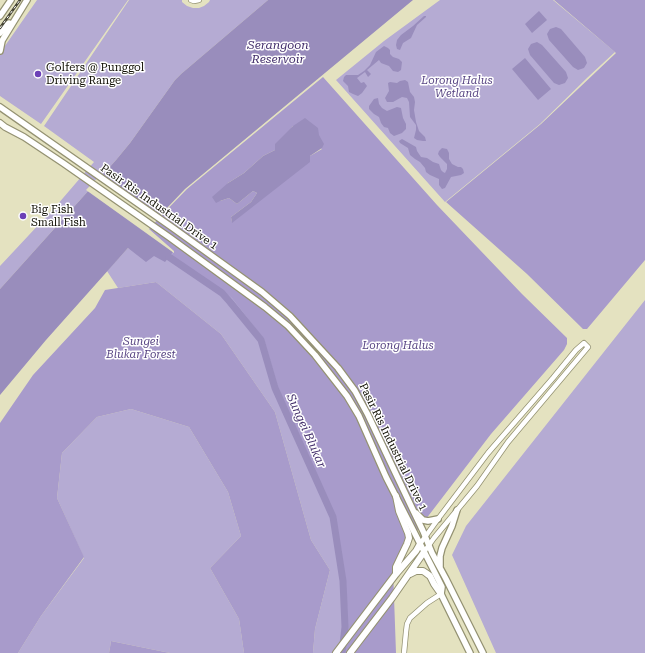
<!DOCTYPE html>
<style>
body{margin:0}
canvas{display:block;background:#e4e2c0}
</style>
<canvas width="645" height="653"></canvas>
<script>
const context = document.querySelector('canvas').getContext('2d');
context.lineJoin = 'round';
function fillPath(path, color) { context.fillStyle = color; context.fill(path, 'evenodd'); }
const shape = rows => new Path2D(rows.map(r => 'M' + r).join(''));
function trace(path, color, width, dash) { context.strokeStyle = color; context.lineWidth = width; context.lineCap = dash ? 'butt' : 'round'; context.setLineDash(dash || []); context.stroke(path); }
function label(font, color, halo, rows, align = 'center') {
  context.font = font + ' "Roboto Serif",serif'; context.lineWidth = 3; context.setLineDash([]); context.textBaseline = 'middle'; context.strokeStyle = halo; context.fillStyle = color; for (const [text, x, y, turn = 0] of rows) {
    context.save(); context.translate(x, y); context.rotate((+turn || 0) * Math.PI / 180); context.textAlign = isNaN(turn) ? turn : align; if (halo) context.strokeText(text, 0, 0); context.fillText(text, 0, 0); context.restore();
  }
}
fillPath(shape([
 [37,0,128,0,41,124,0,96,0,53],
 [129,0,182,0,182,2,187,6,193,8,199,8,204,6,209,2,210,0,268,0,181,74,175,80,130,143,116,160,0,289,0,266,57,205,94,162,44,126],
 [440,0,553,0,615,52,588,77,540,124,445,202,336,80,384,41],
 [128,248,153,256,173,252,231,284,264,325,323,471,350,563,350,653,313,653,315,629,330,570,311,540,275,412,221,334,156,282,118,288,107,271],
 [645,300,645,653,496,653,452,555,466,526],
 [131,409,189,427,228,492,241,536,210,568,239,619,244,653,170,653,111,641,109,653,18,653,41,616,84,558,57,498,62,453,97,417]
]), '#b5abd3');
fillPath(shape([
 [554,0,645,0,645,260,587,329,583,329,527,274,446,202,541,124,616,53],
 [323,77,437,205,522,294,567,338,567,344,564,350,491,434,403,549,393,569,396,653,345,653,348,628,346,581,336,517,278,387,264,339,232,298,225,292,171,256,174,252,148,229,187,189],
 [293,126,322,149,310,156,232,222,231,217,251,202,257,193,253,191,237,204,229,198,220,201,228,183,244,173,263,156,275,150],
 [156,282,221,334,275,412,311,540,330,570,315,629,313,653,244,653,239,619,210,568,241,536,228,492,189,427,131,409,97,417,62,453,57,498,84,557,41,616,18,653,0,653,0,423,33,375,95,308,105,290],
 [111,641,170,653,109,653]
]), '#a89bcb');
fillPath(shape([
 [268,0,413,0,185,189,147,229,173,252,165,262,154,256,146,262,128,248,46,340,0,395,0,289,116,160,130,143,175,80,181,74],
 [539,11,547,20,532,33,525,24],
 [424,16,426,16,426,17,417,25,411,38,403,43,400,50,397,49,396,45,397,40,401,35,413,26],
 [556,27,561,29,585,57,587,63,584,68,578,70,573,67,549,40,547,34,550,29],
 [537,42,542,45,566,72,568,78,565,83,559,85,554,83,530,55,528,49,531,44],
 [384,46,388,48,390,50,390,54,393,57,399,59,402,62,401,70,398,72,393,71,389,66,381,63,379,60,367,70,371,74,368,77,365,72,357,78,361,83,364,82,367,86,362,93,358,96,353,94,349,92,348,86,343,81,344,77,346,75,358,75,364,71,370,65,376,52],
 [525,58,551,89,538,100,512,69],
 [405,80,408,82,410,92,414,97,415,102,414,110,416,122,419,131,425,137,426,141,423,141,417,140,414,138,416,130,416,125,410,117,409,102,407,98,402,97,393,102,387,102,385,98,389,91,388,83,390,82,397,83,400,81],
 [378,98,379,104,382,108,387,111,397,107,401,108,403,118,406,124,406,129,402,133,394,136,390,133,388,128,384,127,381,123,379,117,374,114,369,109,369,106,374,99],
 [305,118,318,128,319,135,324,144,322,148,310,156,310,162,232,223,231,217,251,202,257,193,253,191,237,204,229,198,220,201,216,203,212,197,228,183,244,173,263,156,275,150,275,144,293,126],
 [402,139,416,147,417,151,421,157,427,158,433,162,439,164,441,170,443,172,445,173,447,169,447,164,440,157,438,154,439,151,442,148,447,149,449,153,449,159,452,164,458,167,461,167,463,169,464,173,461,175,451,177,445,188,442,189,439,185,439,179,430,175,426,172,425,168,420,162,415,159,410,155,408,148,400,143,399,141]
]), '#998dbc');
fillPath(shape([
 [100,175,160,217,149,229,174,251,174,253,86,190]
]), '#e4e2c0');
trace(shape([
 [169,257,222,293,230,302,261,340,275,388,333,517,343,581,345,627,342,653]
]), '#998dbc', 7);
const minor = shape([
 [191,0,194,1,199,0],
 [420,544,438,519,488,453,553,378,576,350,584,343,588,347,508,442,477,486,434,538,424,552],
 [404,653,406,632,407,624,410,618,427,603,441,594]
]);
const major = shape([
 [0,16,11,0],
 [0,33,6,25,9,23,12,24],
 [0,44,27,0],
 [0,51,2,41],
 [0,107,173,228,262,292,290,316,338,368,355,391,368,415,412,508,423,531,432,553,446,579,483,653],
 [0,123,5,127,24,137,63,163,169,237,265,307,288,326,315,355,347,396,359,416,386,477,434,571,442,587,441,594,470,653],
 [416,513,423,520,428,521,438,519],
 [440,567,440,556,442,548,452,526,457,510]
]);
const highway = shape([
 [396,496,399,511,408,533,409,538,407,544,396,567,396,574],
 [410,574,416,571,423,571,426,573,430,576,434,584,441,594],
 [336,653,396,574,416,551,420,544],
 [350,653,392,598,424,552]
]);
trace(minor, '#949272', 6);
trace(major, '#949272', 8);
trace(highway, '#949272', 8);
trace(minor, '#fff', 4.5);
trace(major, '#fff', 5.5);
trace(highway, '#fff', 6);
const rail = shape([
 [0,28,20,0]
]);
trace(rail, '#444332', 2.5);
trace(rail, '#fff', 1, [3]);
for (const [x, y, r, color] of [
 [38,74,4,"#6c40b7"],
 [23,216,4,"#6c40b7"]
]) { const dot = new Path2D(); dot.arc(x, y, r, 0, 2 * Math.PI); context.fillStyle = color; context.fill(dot); trace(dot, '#fff', 1.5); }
label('11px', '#100f04', '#fff', [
 ["Golfers @ Punggol",46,68],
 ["Driving Range",46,81],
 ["Big Fish",31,210],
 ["Small Fish",31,223]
], 'left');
label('italic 11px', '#594684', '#fff', [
 ["Lorong Halus",457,81],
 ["Wetland",457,94],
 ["Sungei",141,342],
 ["Blukar Forest",141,355],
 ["Lorong Halus",398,346]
]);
label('11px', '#100f04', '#fff', [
 ["Pasir Ris Industrial Drive 1",159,207,35],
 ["Pasir Ris Industrial Drive 1",393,447,64]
]);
label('italic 12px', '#44306c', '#fff', [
 ["Serangoon",278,45],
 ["Reservoir",278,59],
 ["Sungei Blukar",306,431,66]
]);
</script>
